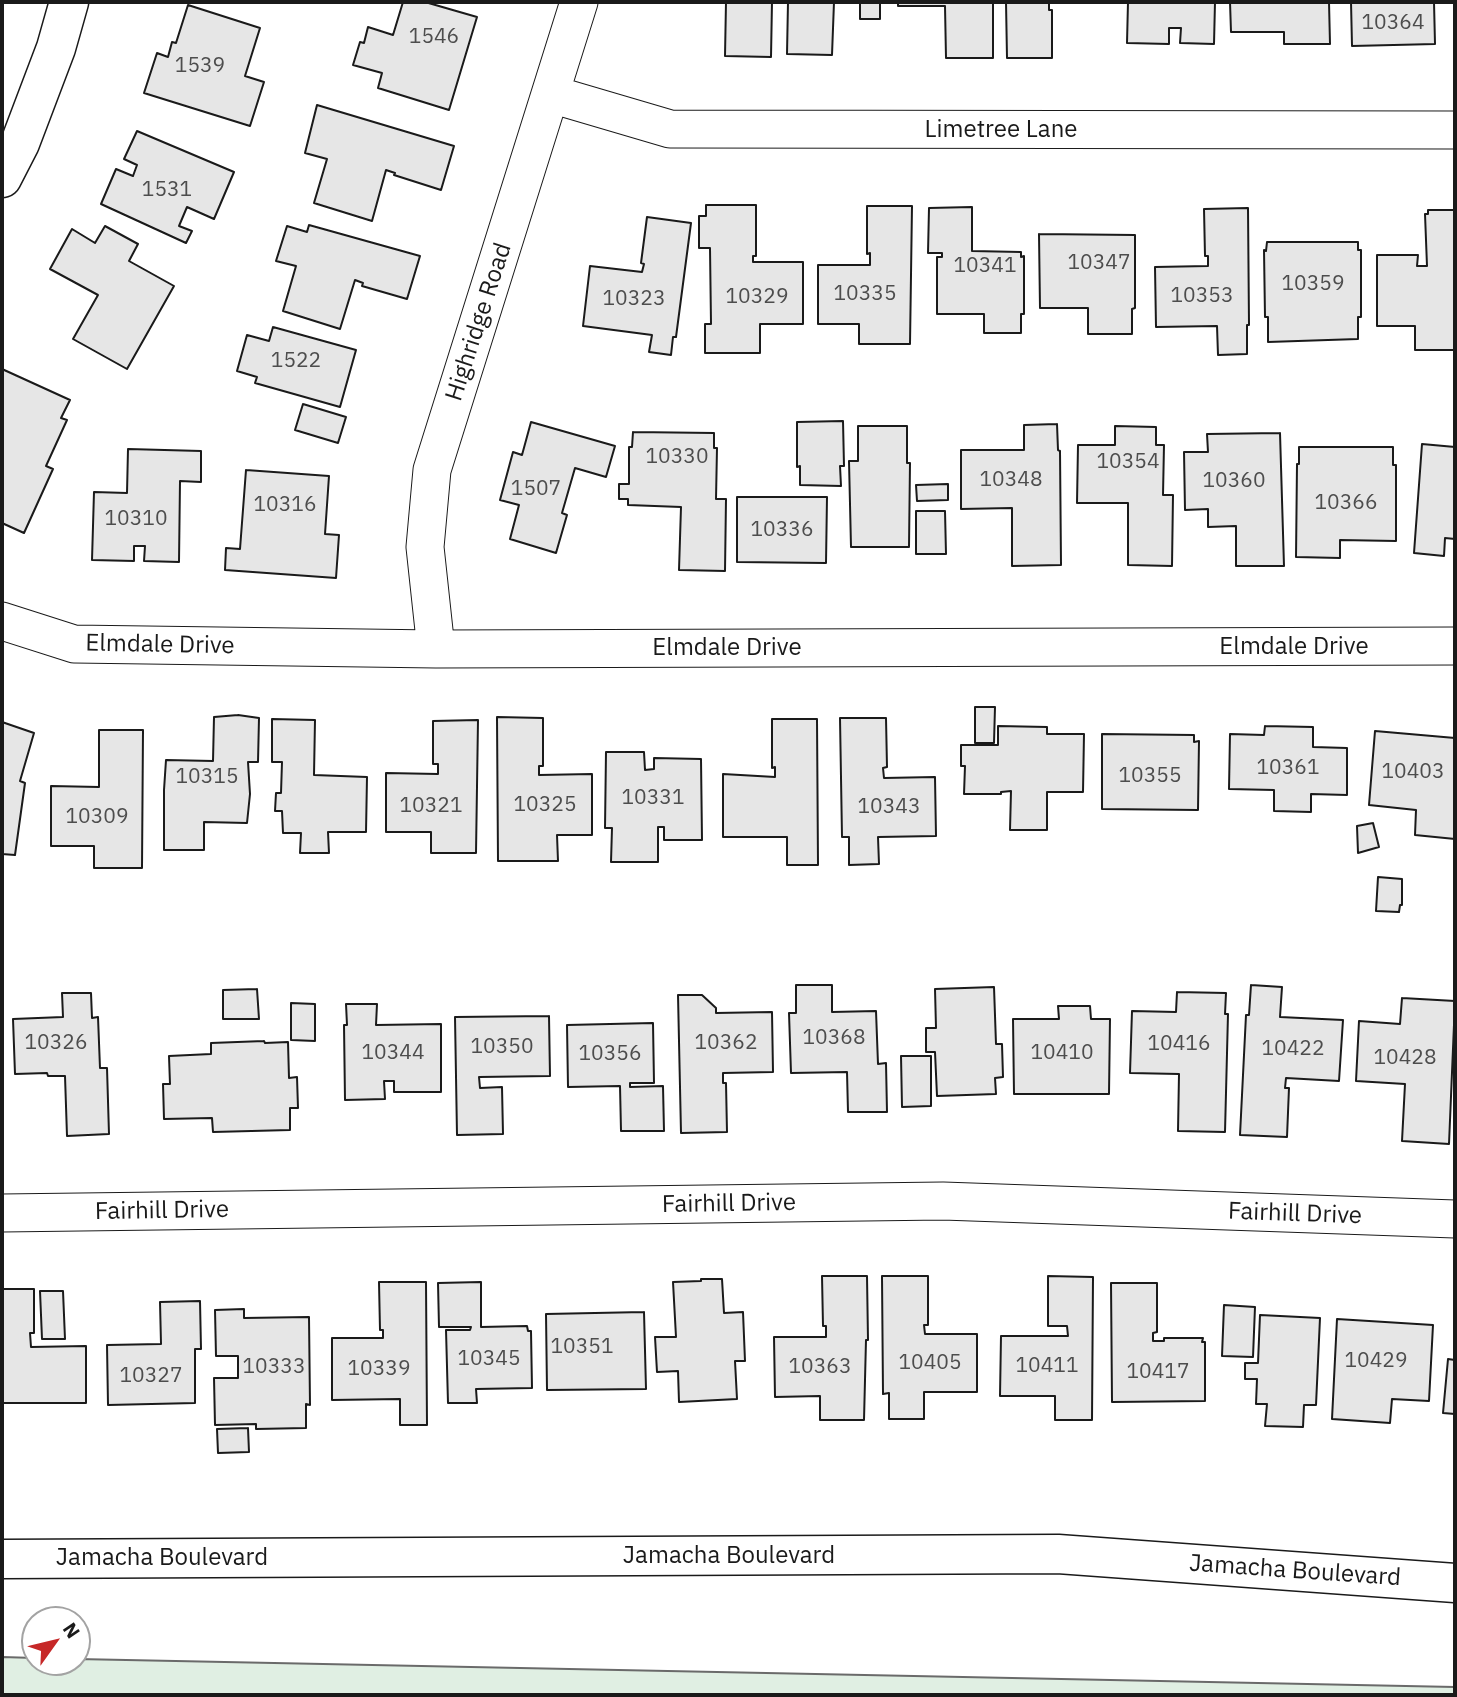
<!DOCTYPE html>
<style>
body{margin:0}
#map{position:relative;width:1457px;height:1697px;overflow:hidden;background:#fff;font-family:"IBM Plex Sans",sans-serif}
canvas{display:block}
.frame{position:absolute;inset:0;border:4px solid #1a1a1a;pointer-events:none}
.north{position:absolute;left:21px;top:1606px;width:70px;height:70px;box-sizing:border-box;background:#fff;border:2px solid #a3a3a3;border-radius:50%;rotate:56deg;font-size:19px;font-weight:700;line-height:28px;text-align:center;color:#1a1a1a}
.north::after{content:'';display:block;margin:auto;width:24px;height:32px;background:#c62828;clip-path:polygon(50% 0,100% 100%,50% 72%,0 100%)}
</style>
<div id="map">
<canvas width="1457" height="1697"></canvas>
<div class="frame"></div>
<div class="north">N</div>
</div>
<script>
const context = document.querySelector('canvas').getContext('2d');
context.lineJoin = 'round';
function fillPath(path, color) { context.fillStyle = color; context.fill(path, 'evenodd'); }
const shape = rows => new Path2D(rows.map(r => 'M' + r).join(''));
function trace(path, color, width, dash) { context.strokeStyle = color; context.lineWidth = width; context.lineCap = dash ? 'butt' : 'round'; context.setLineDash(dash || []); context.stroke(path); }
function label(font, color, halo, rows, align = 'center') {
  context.font = font + ' "IBM Plex Sans",sans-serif'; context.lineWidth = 5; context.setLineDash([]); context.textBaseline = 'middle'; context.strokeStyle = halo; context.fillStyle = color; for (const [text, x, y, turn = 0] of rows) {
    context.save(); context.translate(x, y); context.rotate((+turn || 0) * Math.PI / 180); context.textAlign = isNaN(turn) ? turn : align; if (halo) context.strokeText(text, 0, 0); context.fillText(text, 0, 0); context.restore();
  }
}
const green = shape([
 [2,1657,35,1658,35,1662,77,1662,77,1659,1455,1687,1455,1695,2,1695,2,1657]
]);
fillPath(green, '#e0efe3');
trace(green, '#6a6a6a', 2);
const building = shape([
 [403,2,425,2,477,17,449,110,378,88,382,73,353,65,360,42,364,43,368,27,393,35,403,2],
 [726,2,772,2,771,57,725,56,726,2],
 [788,2,834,2,832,55,787,54,788,2],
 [860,2,880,2,880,19,860,19,860,2],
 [898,2,993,2,993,58,946,58,945,6,898,6,898,2],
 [1006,2,1049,2,1049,10,1052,10,1052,58,1007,58,1006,2],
 [1128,2,1215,2,1214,44,1180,43,1181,28,1169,28,1169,44,1127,43,1128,2],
 [1230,2,1329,2,1330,44,1284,44,1284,32,1231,32,1230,2],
 [1351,2,1434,2,1435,44,1352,46,1351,2],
 [188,5,260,28,245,76,264,82,250,126,144,93,157,53,168,57,172,42,176,43,188,5],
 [317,105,454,146,441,190,394,175,395,173,386,170,372,221,314,203,327,159,305,153,317,105],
 [137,131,234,172,214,219,187,207,179,226,192,231,186,243,101,204,116,169,133,176,137,165,124,159,137,131],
 [706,205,756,205,756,256,753,256,753,262,803,262,803,324,760,324,760,353,705,353,705,324,711,324,710,248,699,248,699,216,706,216,706,205],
 [867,206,912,206,910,344,859,344,859,324,818,324,818,265,870,265,870,253,867,254,867,206],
 [972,207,972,251,1021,252,1021,257,1024,256,1024,314,1021,314,1021,333,984,333,984,314,937,314,937,257,942,257,942,253,928,253,929,208,972,207],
 [1248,208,1249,325,1247,325,1247,354,1218,355,1217,326,1156,327,1155,267,1208,266,1208,256,1205,256,1204,209,1248,208],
 [1428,210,1455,210,1455,350,1415,350,1415,326,1377,326,1377,255,1418,255,1417,266,1427,266,1425,214,1428,214,1428,210],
 [647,217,691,223,676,337,673,337,671,355,649,352,652,335,583,326,590,266,642,272,644,264,641,263,647,217],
 [309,225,420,256,407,299,362,286,363,283,355,280,340,329,283,311,296,266,276,261,287,226,307,232,309,225],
 [105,226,138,244,129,261,174,286,127,369,73,339,98,295,50,269,72,229,95,243,105,226],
 [1039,234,1135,235,1135,308,1132,309,1132,334,1088,334,1088,308,1040,308,1039,234],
 [1267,242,1358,242,1358,250,1361,250,1361,317,1358,317,1358,339,1268,342,1268,317,1265,317,1264,250,1266,251,1267,242],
 [273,327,356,350,340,407,255,383,257,377,237,371,247,335,269,341,273,327],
 [2,369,70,400,61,418,67,420,46,466,53,469,24,533,2,523,2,369],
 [303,404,346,417,338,443,295,430,303,404],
 [843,421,844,466,840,466,841,486,800,485,800,466,797,467,797,422,843,421],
 [531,422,615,446,606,477,575,468,562,513,567,515,556,553,510,539,519,505,500,500,513,452,522,455,531,422],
 [1057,424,1058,450,1060,451,1061,565,1012,566,1012,508,961,509,961,450,1024,450,1024,425,1057,424],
 [858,426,907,426,907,463,910,463,909,547,851,547,849,461,858,461,858,426],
 [1115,426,1156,427,1156,445,1164,445,1163,495,1173,495,1172,566,1128,565,1128,503,1077,503,1078,445,1115,445,1115,426],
 [633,432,714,433,714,448,717,448,716,499,726,499,725,571,679,570,681,507,628,505,628,499,619,499,619,484,629,484,629,447,632,447,633,432],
 [1280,433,1284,566,1236,566,1236,526,1208,527,1208,509,1185,510,1184,452,1208,452,1207,434,1280,433],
 [1422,444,1455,447,1455,539,1445,538,1444,556,1414,553,1422,444],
 [1299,447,1393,447,1393,465,1396,465,1396,541,1340,540,1340,558,1296,557,1297,464,1299,464,1299,447],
 [128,449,201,451,201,482,180,481,179,562,144,561,145,546,134,546,134,561,92,560,94,492,127,493,128,449],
 [246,470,329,476,325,534,339,535,336,578,225,570,226,548,240,549,246,470],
 [948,484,948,500,917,501,916,485,948,484],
 [737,497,827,497,826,563,737,562,737,497],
 [916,511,945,511,946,554,916,554,916,511],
 [975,707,995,707,994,743,975,743,975,707],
 [238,715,259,718,258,762,248,762,250,794,247,823,204,822,204,850,164,850,164,790,166,760,213,761,214,717,238,715],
 [497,717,543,718,543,766,539,766,539,775,592,774,592,835,557,835,558,861,498,861,497,717],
 [840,718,886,718,887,767,883,768,884,778,935,777,936,836,878,837,879,864,849,865,849,837,842,837,840,718],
 [272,719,315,720,314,775,367,777,366,832,328,832,329,853,300,853,301,833,283,833,282,811,275,811,276,793,281,793,282,762,272,762,272,719],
 [772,719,817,719,818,865,787,865,787,837,723,837,723,774,775,777,775,767,772,768,772,719],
 [478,720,476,853,431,853,431,832,386,832,386,773,438,774,438,764,433,764,433,721,478,720],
 [2,722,34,733,20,781,25,783,15,855,2,854,2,722],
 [998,726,1047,727,1047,734,1084,734,1083,792,1047,792,1047,830,1010,830,1011,791,1001,792,1001,794,964,794,965,766,961,766,961,745,998,745,998,726],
 [1265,726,1313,727,1313,747,1347,748,1347,795,1311,794,1311,812,1274,811,1274,790,1229,789,1230,734,1264,735,1265,726],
 [99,730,143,730,142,868,94,868,94,846,51,846,51,786,99,787,99,730],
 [1375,731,1455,738,1455,839,1415,835,1416,810,1369,805,1375,731],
 [1102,734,1194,735,1194,742,1199,741,1198,810,1102,809,1102,734],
 [606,752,644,752,645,770,654,769,654,758,701,759,702,840,664,840,664,827,658,827,658,862,611,862,612,828,605,828,606,752],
 [1373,823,1379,847,1358,853,1357,826,1373,823],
 [1378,877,1402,879,1402,905,1400,905,1399,912,1376,911,1378,877],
 [796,985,832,985,832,1012,876,1011,878,1064,886,1063,887,1112,848,1112,847,1072,791,1073,789,1013,796,1013,796,985],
 [1251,985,1282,987,1280,1017,1343,1020,1339,1081,1286,1078,1285,1088,1289,1088,1287,1137,1240,1135,1246,1015,1249,1015,1251,985],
 [994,987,996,1044,1002,1044,1003,1077,995,1078,996,1094,937,1096,935,1052,926,1052,926,1028,936,1028,935,989,994,987],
 [257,989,259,1019,223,1019,223,990,257,989],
 [1177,992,1226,993,1225,1014,1228,1014,1225,1132,1178,1131,1179,1074,1130,1073,1132,1011,1176,1012,1177,992],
 [62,993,91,993,92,1018,98,1017,100,1068,107,1068,109,1134,67,1136,65,1076,48,1076,47,1073,15,1074,13,1019,63,1017,62,993],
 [678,995,702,995,716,1008,716,1013,772,1012,773,1072,723,1073,723,1083,726,1083,727,1132,681,1133,678,995],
 [1402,998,1455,1001,1449,1144,1402,1141,1405,1084,1356,1081,1359,1021,1400,1024,1402,998],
 [291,1003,315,1004,315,1041,291,1040,291,1003],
 [346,1004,377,1004,376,1025,441,1024,441,1092,394,1092,394,1081,384,1081,385,1099,345,1100,344,1025,347,1025,346,1004],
 [1058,1006,1090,1006,1091,1019,1110,1019,1109,1094,1014,1094,1013,1019,1059,1019,1058,1006],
 [549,1016,550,1076,479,1077,480,1088,502,1087,503,1134,457,1135,455,1017,549,1016],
 [653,1023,654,1083,630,1083,630,1087,663,1086,664,1131,621,1131,620,1086,568,1087,567,1025,653,1023],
 [264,1041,265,1043,288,1042,289,1078,297,1077,298,1108,290,1108,290,1130,213,1132,212,1118,164,1119,163,1084,170,1084,169,1056,211,1054,211,1043,264,1041],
 [901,1056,931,1056,931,1106,902,1107,901,1056],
 [822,1276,867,1276,868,1340,866,1340,864,1420,820,1420,820,1396,775,1397,774,1337,826,1337,826,1326,823,1326,822,1276],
 [882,1276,928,1276,928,1325,924,1325,925,1334,977,1334,977,1392,924,1392,924,1419,889,1419,889,1393,883,1394,882,1276],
 [1048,1276,1093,1277,1092,1420,1055,1420,1055,1396,1000,1396,1001,1336,1068,1336,1067,1326,1048,1326,1048,1276],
 [701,1279,722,1279,724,1313,743,1312,745,1361,735,1361,737,1399,679,1402,678,1371,657,1372,655,1337,676,1337,673,1282,701,1281,701,1279],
 [379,1282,426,1282,427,1425,400,1425,400,1399,332,1400,332,1338,383,1338,383,1330,380,1330,379,1282],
 [481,1282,481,1327,527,1326,528,1331,531,1331,532,1388,476,1389,477,1403,448,1403,446,1330,470,1330,471,1327,439,1327,438,1283,481,1282],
 [1111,1283,1157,1283,1157,1332,1153,1333,1153,1341,1164,1341,1164,1338,1203,1338,1202,1342,1205,1342,1205,1401,1112,1402,1111,1283],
 [2,1289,34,1289,34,1333,30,1333,31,1347,86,1346,86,1403,2,1403,2,1289],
 [40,1291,63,1291,65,1339,42,1339,40,1291],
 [200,1301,201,1349,195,1349,195,1403,108,1405,107,1345,161,1344,160,1302,200,1301],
 [1224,1305,1255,1307,1253,1357,1222,1356,1224,1305],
 [244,1309,244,1318,309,1317,310,1405,306,1404,306,1428,256,1429,256,1424,215,1425,214,1378,238,1378,238,1356,216,1356,215,1310,244,1309],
 [644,1312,646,1389,547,1390,546,1314,644,1312],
 [1260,1315,1320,1318,1316,1405,1304,1405,1303,1427,1265,1426,1267,1404,1256,1404,1257,1379,1245,1379,1245,1363,1258,1363,1260,1315],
 [1337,1319,1433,1325,1429,1401,1392,1399,1390,1423,1332,1419,1337,1319],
 [1448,1359,1455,1360,1455,1414,1443,1413,1448,1359],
 [248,1428,249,1452,218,1453,217,1429,248,1428]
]);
fillPath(building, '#e6e6e6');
trace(building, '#1a1a1a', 2);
const minor = shape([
 [551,94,670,129,1455,130],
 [2,621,74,644,436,649,1455,646],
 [436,649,425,547,432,470,579,2],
 [2,1213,943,1201,1455,1219]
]);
const tertiary = shape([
 [2,178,20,143,56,48,69,2]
]);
const primary = shape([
 [2,1559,1058,1554,1455,1583]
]);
trace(minor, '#1a1a1a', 39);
trace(tertiary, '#1a1a1a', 41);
trace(primary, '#1a1a1a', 41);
trace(minor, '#fff', 37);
trace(tertiary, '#fff', 38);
trace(primary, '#fff', 38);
label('21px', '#4d4d4d', null, [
 ["10364",1393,23],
 ["1546",434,37],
 ["1539",200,66],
 ["1531",167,190],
 ["10347",1099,263],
 ["10341",985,266],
 ["10359",1313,284],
 ["10335",865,294],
 ["10353",1202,296],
 ["10329",757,297],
 ["10323",634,299],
 ["1522",296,361],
 ["10330",677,457],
 ["10354",1128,462],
 ["10348",1011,480],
 ["10360",1234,481],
 ["1507",536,489],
 ["10366",1346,503],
 ["10316",285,505],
 ["10310",136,519],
 ["10336",782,530],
 ["10361",1288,768],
 ["10403",1413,772],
 ["10355",1150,776],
 ["10315",207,777],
 ["10331",653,798],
 ["10325",545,805],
 ["10321",431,806],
 ["10343",889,807],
 ["10309",97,817],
 ["10368",834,1038],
 ["10326",56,1043],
 ["10362",726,1043],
 ["10416",1179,1044],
 ["10350",502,1047],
 ["10422",1293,1049],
 ["10344",393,1053],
 ["10410",1062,1053],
 ["10356",610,1054],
 ["10428",1405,1058],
 ["10351",582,1347],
 ["10345",489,1359],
 ["10429",1376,1361],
 ["10405",930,1363],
 ["10411",1047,1366],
 ["10333",274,1367],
 ["10363",820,1367],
 ["10339",379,1369],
 ["10417",1158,1372],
 ["10327",151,1376]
]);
label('24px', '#1a1a1a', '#fff', [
 ["Limetree Lane",1001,130],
 ["Highridge Road",479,322,-72],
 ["Elmdale Drive",160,645,1],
 ["Elmdale Drive",1294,647],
 ["Elmdale Drive",727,648],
 ["Fairhill Drive",729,1204,-1],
 ["Fairhill Drive",162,1211,-1],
 ["Fairhill Drive",1295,1214,2],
 ["Jamacha Boulevard",729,1556],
 ["Jamacha Boulevard",162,1558],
 ["Jamacha Boulevard",1295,1571,4]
]);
</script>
